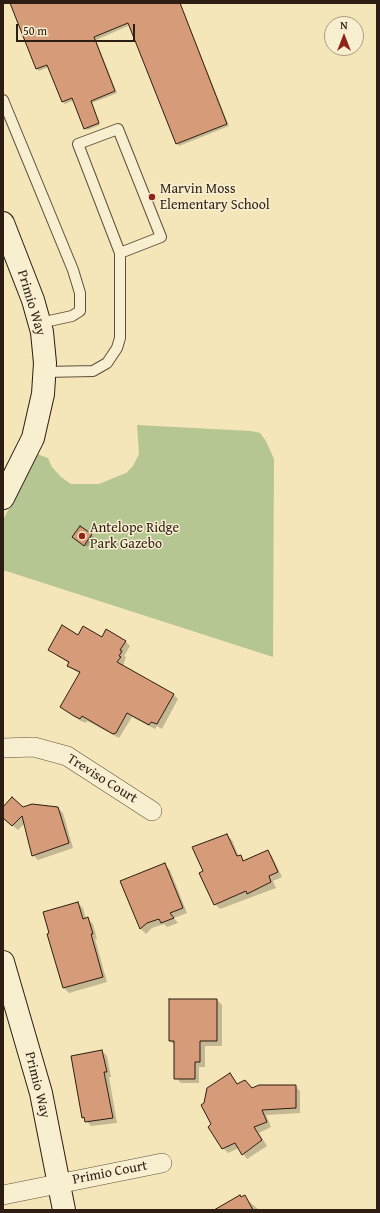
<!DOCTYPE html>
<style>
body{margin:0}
#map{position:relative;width:380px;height:1213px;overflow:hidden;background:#f4e6b8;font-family:"Gentium Book Plus",serif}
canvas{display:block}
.frame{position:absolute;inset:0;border:4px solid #2d1d13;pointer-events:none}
.north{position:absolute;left:324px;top:16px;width:40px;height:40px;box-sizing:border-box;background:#f8efd1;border:1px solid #a79b85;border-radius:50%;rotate:0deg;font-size:11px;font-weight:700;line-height:16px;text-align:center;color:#2d1d13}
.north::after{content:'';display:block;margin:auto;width:14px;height:18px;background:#8f2418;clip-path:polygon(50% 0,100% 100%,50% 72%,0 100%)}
.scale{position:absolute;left:16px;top:24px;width:119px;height:18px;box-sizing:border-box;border:2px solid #2d1d13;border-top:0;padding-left:5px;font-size:12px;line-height:14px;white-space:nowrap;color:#2d1d13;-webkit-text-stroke:3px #f8efd1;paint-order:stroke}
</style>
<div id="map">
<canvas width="380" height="1213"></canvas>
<div class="frame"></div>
<div class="north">N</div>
<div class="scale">50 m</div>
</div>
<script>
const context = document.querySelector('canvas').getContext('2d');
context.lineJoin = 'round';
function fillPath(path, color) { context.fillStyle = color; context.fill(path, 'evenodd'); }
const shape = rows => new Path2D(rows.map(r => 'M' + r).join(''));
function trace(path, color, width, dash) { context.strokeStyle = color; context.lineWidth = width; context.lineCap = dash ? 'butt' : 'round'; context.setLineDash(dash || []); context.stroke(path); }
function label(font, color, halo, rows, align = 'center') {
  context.font = font + ' "Gentium Book Plus",serif'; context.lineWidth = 3; context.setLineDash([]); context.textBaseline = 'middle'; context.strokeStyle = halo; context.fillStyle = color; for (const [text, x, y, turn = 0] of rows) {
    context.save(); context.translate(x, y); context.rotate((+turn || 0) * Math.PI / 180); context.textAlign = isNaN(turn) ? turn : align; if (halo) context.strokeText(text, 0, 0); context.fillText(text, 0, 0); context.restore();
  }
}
fillPath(shape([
 [137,425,251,431,260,433,266,441,274,459,273,657,3,570,3,520,37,454,48,458,52,467,61,477,71,484,99,484,126,473,133,466,139,454]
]), '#b6c692');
fillPath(shape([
 [11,3,180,3,229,126,179,146,177,143,130,25,96,40,117,93,92,103,100,125,87,130,74,100,65,104,63,102,49,67,39,71,37,69],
 [80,527,94,537,87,547,76,539],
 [79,636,125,641,130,646,124,656,126,657,123,666,173,694,178,699,162,729,157,726,155,729,132,717,119,738,87,721,86,723,81,721,61,707,80,674,68,666,70,664,49,650],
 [3,808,58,808,63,813,73,848,38,860,33,855,25,823,18,830,3,817],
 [227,835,232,840,239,857,245,861,267,851,272,856,282,877,273,881,276,888,220,909,215,904,205,872],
 [165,865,170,870,187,913,174,918,178,923,167,927,164,924,152,928,146,934,141,929,121,882],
 [78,903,83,908,86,919,88,919,93,924,97,939,95,939,107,982,69,993,64,988,48,935],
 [217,1000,222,1005,222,1046,205,1046,205,1067,199,1067,199,1083,181,1083,176,1078,176,1046,170,1041],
 [102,1051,107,1056,111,1077,109,1077,117,1123,91,1126,83,1117,73,1057],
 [230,1074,238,1084,252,1089,295,1086,300,1091,300,1113,266,1115,271,1127,259,1133,267,1146,247,1159,239,1148,228,1153,223,1148,212,1124],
 [244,1197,259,1210,221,1210,222,1205,226,1203,228,1204]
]), '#0003');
const building = shape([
 [10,3,180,3,227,124,176,144,128,23,94,37,115,91,91,101,99,123,84,129,72,98,62,102,47,65,36,69,10,3],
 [80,526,92,534,84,546,72,537,80,526],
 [62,625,78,635,83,626,102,637,106,629,126,641,120,650,122,651,119,656,121,657,117,662,174,694,157,724,151,722,149,725,127,713,116,733,113,734,82,716,80,719,74,716,60,707,80,672,67,666,69,662,48,650,62,625],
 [12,797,23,807,32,804,58,807,69,843,32,856,22,816,12,826,3,818,3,807,12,797],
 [227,834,237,856,241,855,243,861,268,850,278,872,269,876,271,882,247,894,246,891,214,905,199,873,203,871,192,847,227,834],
 [165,863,183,908,170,913,174,918,161,923,159,919,147,923,140,929,120,881,165,863],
 [78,902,83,919,88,917,93,934,91,934,103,977,63,988,47,934,49,933,43,912,78,902],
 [169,999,217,999,217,1041,200,1041,200,1062,195,1062,195,1079,174,1079,174,1041,169,1041,169,999],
 [102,1050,107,1072,104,1072,113,1118,85,1122,84,1117,82,1118,71,1056,102,1050],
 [230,1073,237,1084,245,1080,252,1088,259,1085,296,1085,296,1108,262,1110,267,1122,254,1127,262,1140,242,1155,235,1143,222,1149,208,1127,211,1124,201,1105,204,1103,207,1088,230,1073],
 [240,1195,241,1197,245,1195,253,1210,214,1210,240,1195]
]);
fillPath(building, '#d69b79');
trace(building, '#2d1d13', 1);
const lane = shape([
 [3,100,73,270,80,293,80,311,72,316,40,323],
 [45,372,93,371,107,363,117,348,120,338,120,253,78,144,118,129,161,237,120,253]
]);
const street = shape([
 [3,748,34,747,67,756,152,811],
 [3,1195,162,1163]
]);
const secondary = shape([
 [3,223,33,300,42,332,45,363,43,394,33,438,3,498],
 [3,962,41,1093,64,1210]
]);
trace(lane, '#5f4f3c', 12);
trace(street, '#5f4f3c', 20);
trace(secondary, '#2d1d13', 24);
trace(lane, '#f8efd1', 10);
trace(street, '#f8efd1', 19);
trace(secondary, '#f8efd1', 22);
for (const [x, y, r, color] of [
 [152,197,4,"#8f2418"],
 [82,536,4,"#8f2418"]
]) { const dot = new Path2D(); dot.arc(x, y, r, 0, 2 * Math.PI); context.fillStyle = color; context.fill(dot); trace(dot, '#f8efd1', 1.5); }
label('14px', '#2d1d13', '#f8efd1', [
 ["Marvin Moss",160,189],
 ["Elementary School",160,205],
 ["Antelope Ridge",90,528],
 ["Park Gazebo",90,544]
], 'left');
label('14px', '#2d1d13', '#f8efd1', [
 ["Primio Way",31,303,73],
 ["Treviso Court",102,779,32],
 ["Primio Way",37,1085,76],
 ["Primio Court",110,1173,-11]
]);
</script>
